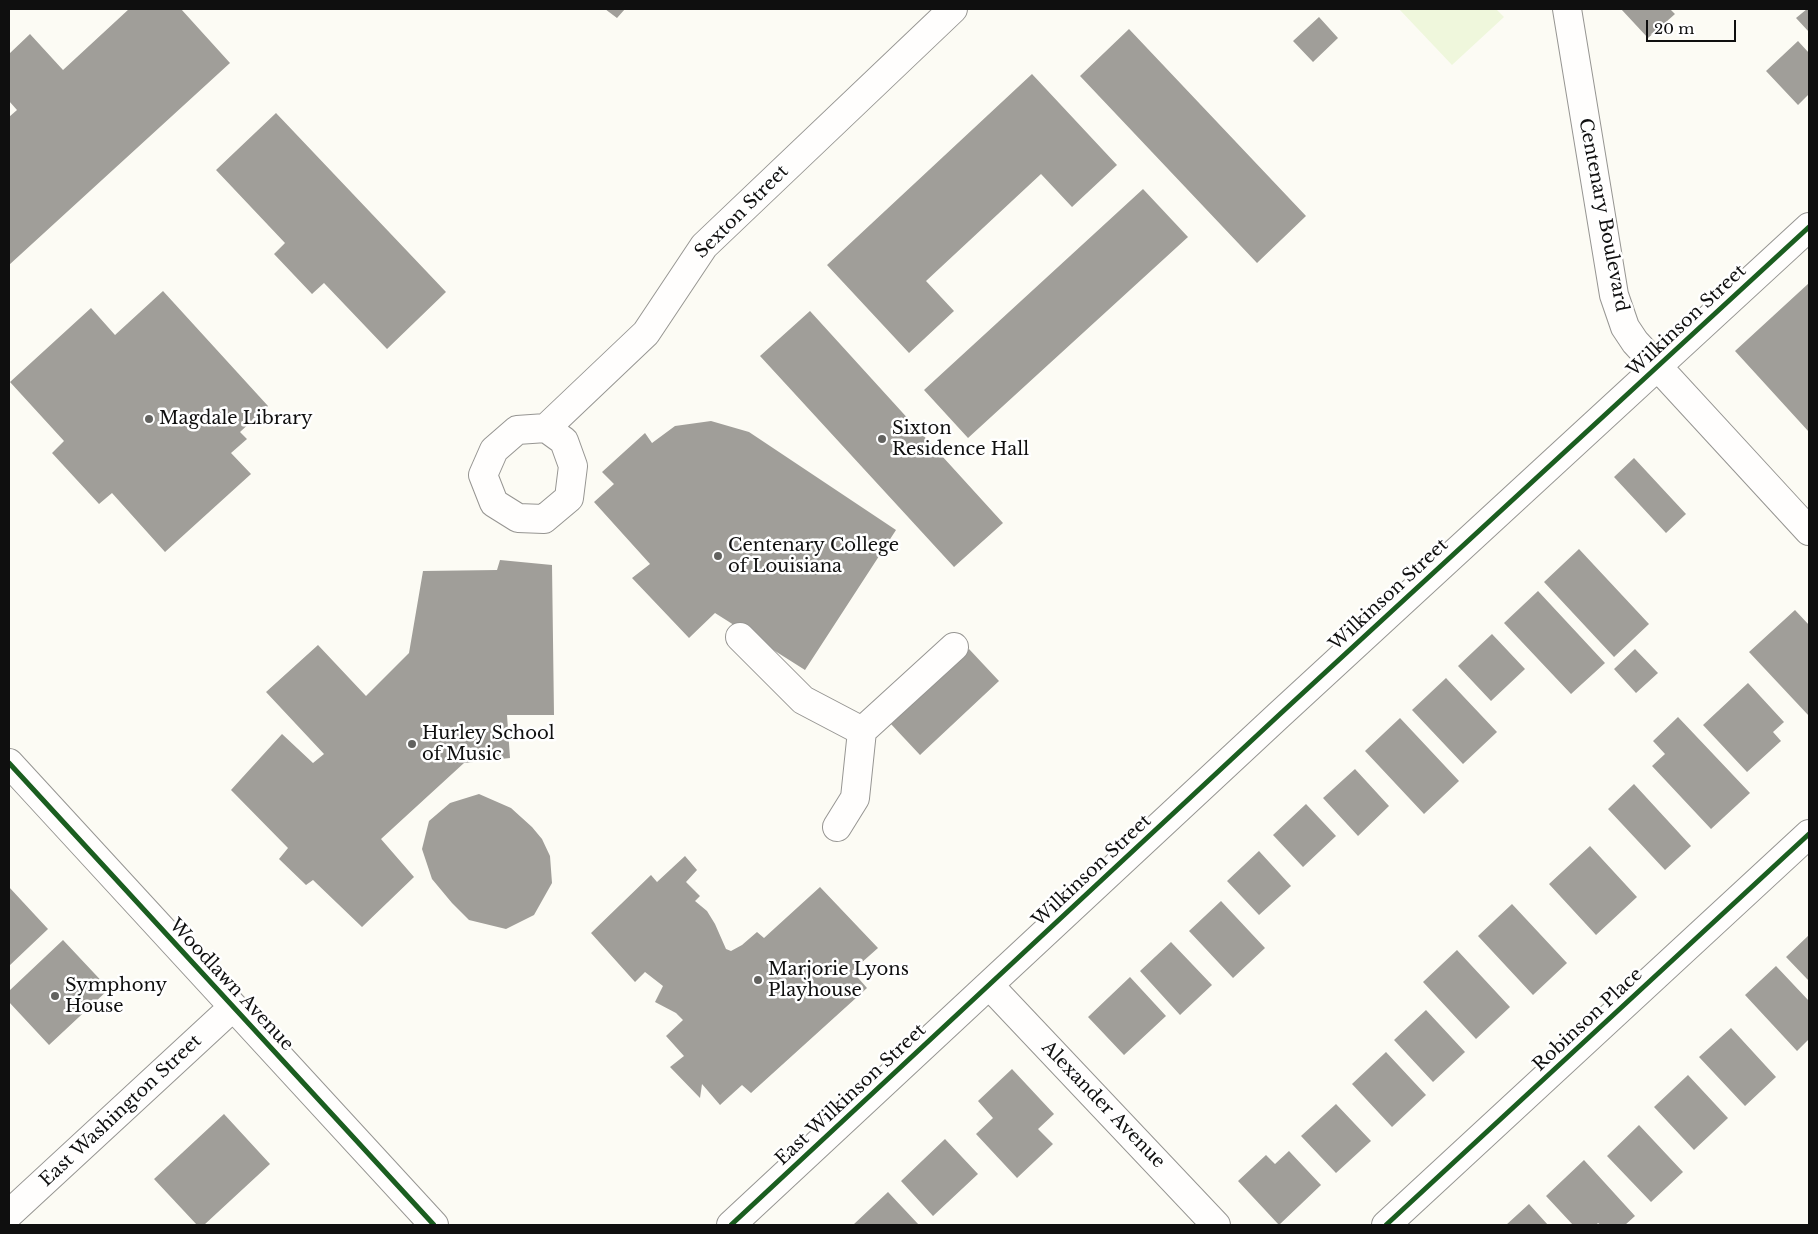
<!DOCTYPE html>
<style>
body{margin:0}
#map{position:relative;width:1818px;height:1234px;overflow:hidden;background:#fcfbf4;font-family:"Libre Baskerville",serif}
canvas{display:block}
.frame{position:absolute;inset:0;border:10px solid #0f0f0f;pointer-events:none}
.scale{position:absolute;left:1646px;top:20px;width:90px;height:22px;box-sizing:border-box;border:2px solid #0f0f0f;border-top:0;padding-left:6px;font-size:15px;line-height:18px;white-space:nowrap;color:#0f0f0f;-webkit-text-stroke:4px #fff;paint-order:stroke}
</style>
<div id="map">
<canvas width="1818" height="1234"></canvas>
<div class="frame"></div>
<div class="scale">20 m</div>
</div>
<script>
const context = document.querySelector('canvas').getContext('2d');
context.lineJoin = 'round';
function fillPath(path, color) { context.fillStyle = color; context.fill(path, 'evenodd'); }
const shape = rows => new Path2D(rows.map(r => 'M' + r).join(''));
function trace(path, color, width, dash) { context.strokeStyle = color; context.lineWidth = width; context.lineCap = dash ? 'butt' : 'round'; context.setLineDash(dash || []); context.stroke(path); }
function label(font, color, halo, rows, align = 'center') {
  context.font = font + ' "Libre Baskerville",serif'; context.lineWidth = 5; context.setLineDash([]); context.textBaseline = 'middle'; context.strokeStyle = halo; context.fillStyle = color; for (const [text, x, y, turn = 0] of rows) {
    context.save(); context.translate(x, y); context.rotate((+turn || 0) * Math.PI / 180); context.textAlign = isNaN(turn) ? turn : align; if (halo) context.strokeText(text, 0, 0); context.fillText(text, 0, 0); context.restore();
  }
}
fillPath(shape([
 [1399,9,1496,9,1504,17,1452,65]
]), '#eff7dc');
fillPath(shape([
 [129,9,181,9,230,63,9,265,9,117,17,110,9,101,9,54,30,34,63,70],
 [605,9,625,9,617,18],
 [1621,9,1670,9,1675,14,1648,38],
 [1807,9,1809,9,1809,32,1796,18],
 [1319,17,1338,38,1313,62,1293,41],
 [1129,29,1306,216,1257,263,1080,76],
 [1798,41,1809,53,1809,94,1798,105,1766,71],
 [1032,74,1117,165,1072,207,1041,174,926,281,954,311,909,353,827,265],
 [276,113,446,292,387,349,324,283,312,294,274,254,285,243,216,170],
 [1143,189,1188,237,968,438,924,390],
 [1809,283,1809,432,1735,351],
 [163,291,268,406,240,432,247,439,231,453,251,474,165,552,112,493,99,504,52,453,64,441,10,382,91,308,115,335],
 [810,311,1003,523,954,567,760,356],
 [711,421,749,432,896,530,805,670,715,613,689,638,632,578,650,564,594,502,614,484,602,472,645,433,652,443,675,426],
 [1634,458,1686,514,1666,533,1614,477],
 [1579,549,1649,624,1614,657,1544,582],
 [500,560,552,565,554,715,507,715,510,758,464,763,381,839,414,877,362,927,313,880,306,885,279,859,288,848,231,790,282,734,313,763,324,754,266,692,318,645,366,696,409,653,423,571,497,570],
 [1538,591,1605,663,1571,694,1504,623],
 [1795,610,1809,625,1809,716,1749,652],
 [1492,634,1525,669,1491,701,1458,666],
 [969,649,999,681,920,755,890,723],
 [1635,649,1658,673,1636,693,1614,669],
 [1446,678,1497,732,1463,764,1412,710],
 [1748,683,1784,722,1773,732,1781,741,1747,772,1703,725],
 [1678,717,1750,793,1711,829,1652,766,1665,754,1653,741],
 [1400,718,1459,781,1424,814,1365,751],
 [1355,769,1389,806,1358,836,1323,798],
 [1634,784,1691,846,1665,870,1608,809],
 [479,794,511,808,532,827,542,839,550,856,552,883,534,915,506,929,469,920,452,903,432,879,422,849,429,821,450,803],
 [1306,804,1336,836,1303,867,1273,835],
 [1590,846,1637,897,1596,935,1549,884],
 [1259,851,1291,886,1259,915,1227,881],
 [685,856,697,870,686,882,700,896,695,901,707,911,715,924,726,949,731,951,742,945,757,932,764,938,820,887,878,948,852,971,867,988,751,1093,742,1085,720,1105,702,1084,700,1098,670,1067,684,1056,666,1036,683,1020,676,1013,655,1002,663,986,645,972,635,982,591,933,651,875,657,882],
 [9,887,48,929,9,966],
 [1221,901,1265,948,1233,978,1189,931],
 [1512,904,1567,963,1533,995,1478,936],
 [1809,935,1809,981,1786,957],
 [63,940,109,989,49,1045,9,1002,9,991],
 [1171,942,1212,985,1180,1015,1140,971],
 [1457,950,1510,1007,1476,1039,1423,982],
 [1776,966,1809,1001,1809,1039,1797,1051,1745,995],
 [1130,977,1166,1016,1124,1055,1088,1017],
 [1426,1010,1465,1052,1433,1082,1394,1040],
 [1731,1028,1776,1077,1745,1106,1699,1057],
 [1386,1052,1426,1095,1392,1127,1352,1084],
 [1012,1069,1054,1114,1038,1129,1053,1144,1017,1178,976,1134,993,1118,978,1101],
 [1688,1075,1728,1118,1694,1150,1654,1107],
 [1336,1104,1371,1141,1336,1173,1301,1136],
 [224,1114,270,1164,204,1225,197,1225,154,1179],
 [1639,1125,1683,1172,1651,1202,1607,1156],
 [945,1139,978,1174,933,1216,901,1181],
 [1289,1151,1321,1185,1279,1225,1238,1181,1266,1155,1275,1164],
 [1584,1160,1635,1216,1625,1225,1601,1225,1598,1223,1596,1225,1573,1225,1546,1196],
 [888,1192,919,1225,853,1225],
 [1529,1204,1548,1225,1506,1225]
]), '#a09e99');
const minor = shape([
 [1567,9,1614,295,1625,327,1635,342,1809,531],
 [546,428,564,441,573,466,569,498,544,519,518,518,494,503,483,475,494,450,517,430,546,428,646,333,704,246,953,9],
 [740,637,803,700,862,731],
 [9,763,434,1225],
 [837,827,855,798,862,731,954,647],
 [989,985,1216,1225],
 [9,1214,233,1007],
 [731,1225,1279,715,1809,227],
 [1386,1225,1809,834]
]);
trace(minor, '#969592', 30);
trace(minor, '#fffefd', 28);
trace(shape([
 [9,763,434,1225],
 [731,1225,1279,715,1809,227],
 [1386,1225,1809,834]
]), '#1b5e20', 5);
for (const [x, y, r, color] of [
 [149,419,5,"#62625f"],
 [882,439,5,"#62625f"],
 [718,556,5,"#62625f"],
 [412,744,5,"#62625f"],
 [758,980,5,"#62625f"],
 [55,996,5,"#62625f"]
]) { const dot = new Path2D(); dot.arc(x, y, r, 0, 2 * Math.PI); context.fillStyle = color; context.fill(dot); trace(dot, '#fff', 2); }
label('18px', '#0f0f0f', '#fff', [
 ["Sexton Street",742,212,-45],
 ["Centenary Boulevard",1603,215,79],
 ["Wilkinson Street",1687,321,-43],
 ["Wilkinson Street",1389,595,-43],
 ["Wilkinson Street",1092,871,-43],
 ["Woodlawn Avenue",231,985,47],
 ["Robinson Place",1588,1020,-43],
 ["East Wilkinson Street",851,1095,-43],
 ["Alexander Avenue",1103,1105,46],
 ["East Washington Street",121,1111,-43]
]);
label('18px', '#0f0f0f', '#fff', [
 ["Magdale Library",159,419],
 ["Sixton",892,429],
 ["Residence Hall",892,450],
 ["Centenary College",728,546],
 ["of Louisiana",728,567],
 ["Hurley School",422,734],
 ["of Music",422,755],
 ["Marjorie Lyons",768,970],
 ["Playhouse",768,991],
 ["Symphony",65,986],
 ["House",65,1007]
], 'left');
</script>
